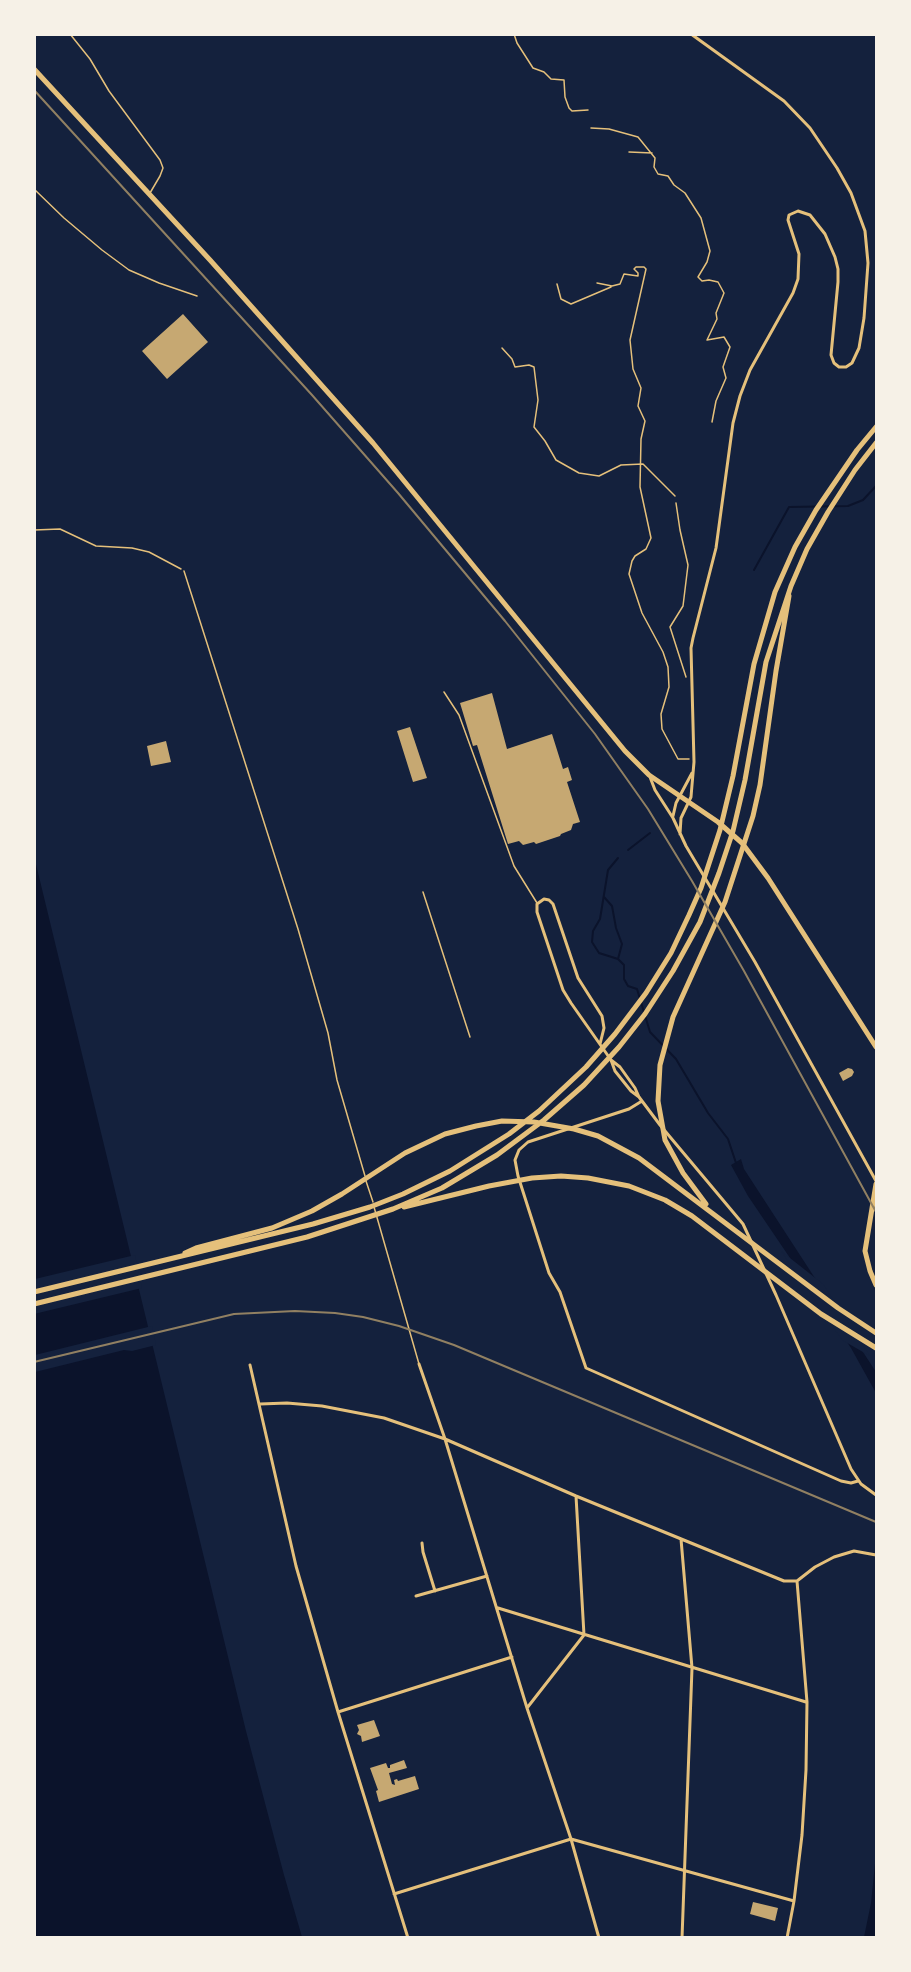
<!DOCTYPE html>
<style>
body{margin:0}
#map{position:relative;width:911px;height:1972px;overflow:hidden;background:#14213d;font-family:Lato,sans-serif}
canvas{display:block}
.frame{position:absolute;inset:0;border:36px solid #f6f1e7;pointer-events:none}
</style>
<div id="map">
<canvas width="911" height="1972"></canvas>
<div class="frame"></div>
</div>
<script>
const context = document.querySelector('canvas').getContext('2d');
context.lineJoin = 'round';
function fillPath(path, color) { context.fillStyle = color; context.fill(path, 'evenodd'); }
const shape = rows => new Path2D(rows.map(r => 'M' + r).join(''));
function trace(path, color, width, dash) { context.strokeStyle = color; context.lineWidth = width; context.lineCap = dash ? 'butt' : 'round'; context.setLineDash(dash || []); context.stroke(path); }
fillPath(shape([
 [34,856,246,1731,284,1875,302,1937,35,1937],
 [741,1159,744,1169,876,1372,876,1393,851,1348,748,1196,731,1165],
 [876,1854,876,1937,864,1937,871,1903]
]), '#0b132b');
fillPath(shape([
 [781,1251,823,1284,870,1356,842,1340],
 [135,1255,142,1288,34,1314,35,1279],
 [152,1326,156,1345,132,1351,124,1350,35,1372,35,1355]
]), '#14213d');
trace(shape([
 [754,570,789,507,848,506,863,500,876,486],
 [628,850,650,833],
 [618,858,608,870,600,919,593,931,592,942,599,953,618,959,624,965,624,979,628,986,637,989,650,1032,676,1059,708,1113,728,1139,736,1163],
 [604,897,612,906,616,928,622,944,618,959]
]), '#0b132b', 2);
fillPath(shape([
 [183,314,208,342,167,379,142,351],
 [492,693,507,749,552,734,563,769,568,767,572,780,567,782,580,822,573,824,571,830,561,834,560,836,536,844,534,842,523,845,519,841,508,844,477,745,473,746,460,703],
 [410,727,427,778,413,782,397,731],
 [166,741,171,762,151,766,147,746],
 [848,1068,852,1069,854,1072,852,1076,843,1081,839,1073],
 [374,1720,380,1736,362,1742,361,1736,357,1734,359,1730,357,1725],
 [404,1760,407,1768,389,1773,392,1784,395,1785,394,1780,397,1779,398,1781,415,1776,419,1789,379,1802,376,1791,378,1790,370,1768,386,1763,388,1768,390,1768,390,1765],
 [753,1902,778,1908,775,1921,750,1914]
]), '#c6a872');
trace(shape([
 [514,34,517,43,533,68,544,72,551,79,564,80,565,97,569,108,572,111,588,110],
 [591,128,609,129,638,137,655,158,654,167,658,174,668,176,674,185,685,193,701,218,710,251,707,262,698,277,702,281,709,280,718,282,724,293,716,313,717,319,707,340,724,337,730,347,723,367,726,378,716,401,712,422],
 [629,152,652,153],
 [597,283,612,286,620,284,624,274,638,276,638,273,634,269,636,267,644,267,646,269,630,340,633,369,641,388,638,406,645,421,641,439,640,487,651,538,646,549,635,556,632,561,629,574,642,613,663,652,668,667,669,687,661,714,662,729,678,759,689,759],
 [557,284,561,299,571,304,611,287],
 [502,348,512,359,515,367,529,365,534,367,538,400,534,427,545,441,556,460,579,473,599,476,621,465,643,464,675,496],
 [676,503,680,530,688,565,683,606,670,627,686,677],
 [34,530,60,529,96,546,132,548,149,552,181,569],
 [423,892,470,1037]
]), '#e5c07b', 1.5);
trace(shape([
 [70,34,90,59,109,91,160,160,163,168,160,176,150,193],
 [34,189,64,218,102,250,129,270,159,283,197,296],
 [184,571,298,929,328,1033,337,1080,365,1176],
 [444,692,459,715,514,866,537,903],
 [366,1181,373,1202],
 [374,1207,419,1364]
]), '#e5c07b', 1.5);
trace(shape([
 [650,777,655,790,673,818,686,846,755,962,876,1181],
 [673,816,676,803,692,773],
 [680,834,681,818,691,797,692,785,694,762,691,648,693,638,716,548,733,423,740,396,750,370,793,293,798,279,799,254,788,220,789,215,798,211,810,215,825,234,835,257,838,269,838,282,831,355,834,363,839,367,846,367,852,363,859,348,864,318,868,263,865,231,851,193,837,168,810,128,784,101,691,34],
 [600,1044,604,1028,602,1016,578,978,553,904,549,900,544,899,537,904,537,912,563,990,571,1003,611,1060,615,1071,631,1091,639,1097],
 [611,1060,620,1067,635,1088,639,1097,660,1125,743,1224,776,1295,851,1469,861,1484,876,1495],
 [642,1101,629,1109,528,1142,519,1150,515,1160,518,1176,549,1273,560,1292,586,1368,841,1481,851,1483,858,1481],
 [419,1364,445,1439,527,1708,571,1839,599,1938],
 [250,1365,296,1566,338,1712,408,1938],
 [260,1404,287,1403,322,1406,384,1418,445,1439,576,1496,784,1581,797,1581,815,1567,834,1557,854,1551,876,1555],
 [681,1539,692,1668,682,1938],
 [422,1543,423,1552,435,1591],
 [416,1596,487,1576],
 [498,1608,806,1702],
 [527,1708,584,1635,576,1496],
 [338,1712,512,1657],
 [394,1894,571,1839,794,1901],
 [787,1938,794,1901,802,1835,806,1770,807,1702,797,1581]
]), '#e5c07b', 3);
trace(shape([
 [34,69,210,260,373,443,625,751,649,775,718,822,742,843,768,878,876,1047],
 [876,1184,865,1251,870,1271,876,1285]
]), '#e5c07b', 5);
trace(shape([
 [706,1204,683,1173,665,1140,658,1101,660,1065,673,1017,725,902,753,816,760,785,776,671,789,596],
 [404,1207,489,1186,532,1178,561,1176,588,1178,629,1186,665,1200,692,1216,821,1314,876,1348],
 [185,1253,196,1248,272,1228,312,1211,342,1194,405,1153,445,1134,476,1126,502,1121,534,1122,574,1129,598,1136,639,1158,838,1308,876,1333],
 [34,1292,313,1224,370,1207,403,1194,450,1171,509,1134,539,1111,586,1067,615,1034,646,993,671,953,689,915,701,888,720,830,733,776,754,664,775,592,795,547,816,510,857,450,876,427],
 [34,1304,307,1237,393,1209,442,1188,497,1155,544,1120,584,1085,619,1047,645,1014,673,971,700,922,719,873,733,831,745,780,766,662,791,586,807,549,828,512,855,470,876,443]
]), '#e5c07b', 5);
trace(shape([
 [34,90,312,395,398,493,505,621,595,734,648,809,692,881,744,971,876,1212],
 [34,1362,234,1314,295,1311,335,1313,363,1317,399,1326,454,1345,876,1522]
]), '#918062', 2);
</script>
